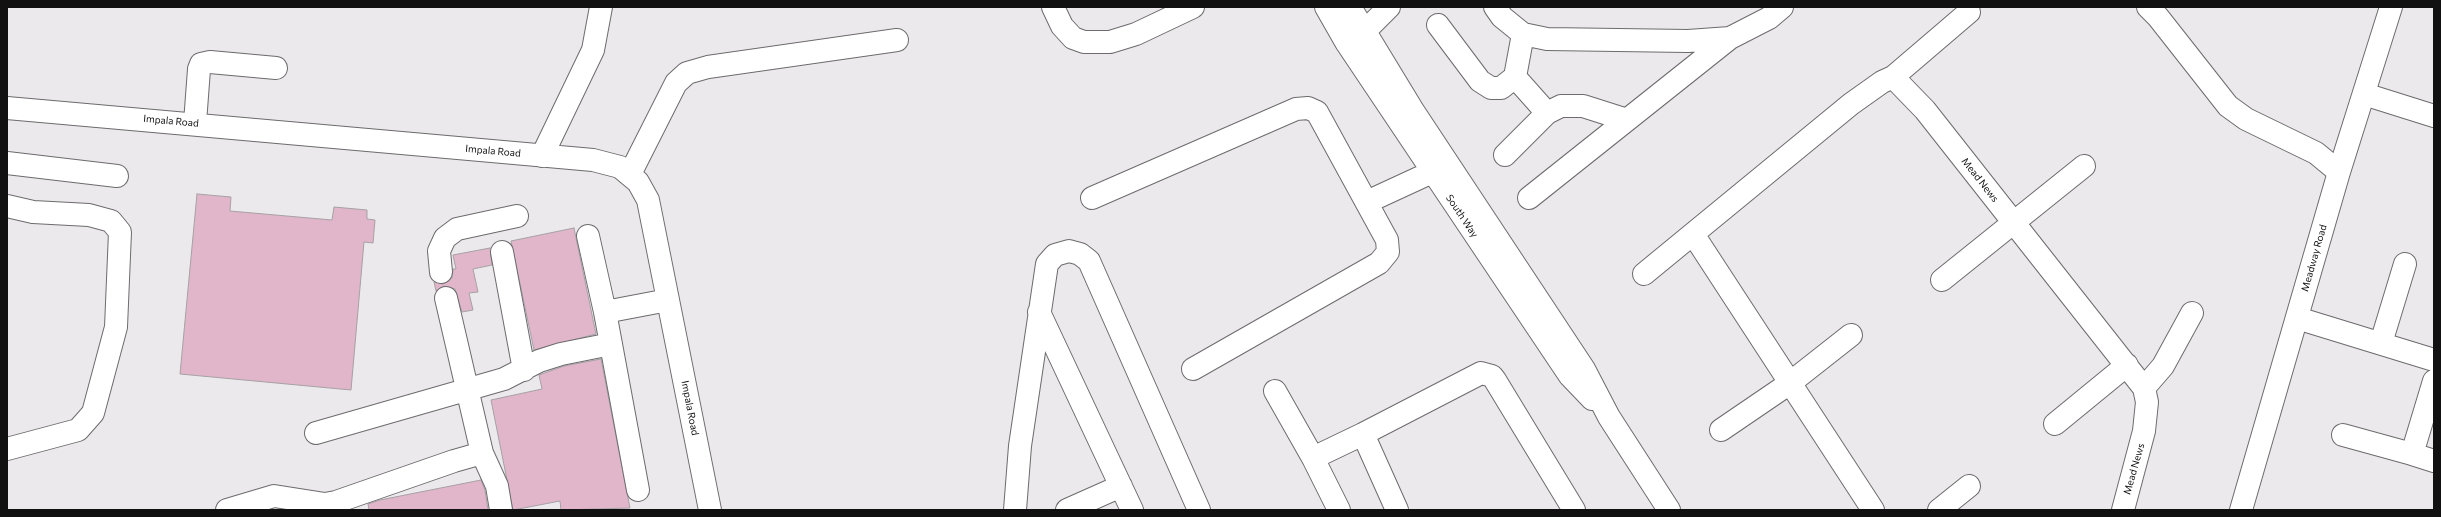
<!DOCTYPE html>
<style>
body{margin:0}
#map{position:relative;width:2441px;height:517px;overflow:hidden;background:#ece9ec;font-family:Commissioner,sans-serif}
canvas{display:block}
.frame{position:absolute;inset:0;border:8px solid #121112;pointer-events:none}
</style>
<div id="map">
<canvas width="2441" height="517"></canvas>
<div class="frame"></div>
</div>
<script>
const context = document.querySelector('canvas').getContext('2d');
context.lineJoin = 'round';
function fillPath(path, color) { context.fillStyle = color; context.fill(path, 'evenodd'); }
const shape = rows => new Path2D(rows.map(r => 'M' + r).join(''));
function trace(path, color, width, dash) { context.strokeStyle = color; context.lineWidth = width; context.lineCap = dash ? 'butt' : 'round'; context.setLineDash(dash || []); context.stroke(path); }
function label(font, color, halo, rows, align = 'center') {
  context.font = font + ' Commissioner,sans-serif'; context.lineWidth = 3; context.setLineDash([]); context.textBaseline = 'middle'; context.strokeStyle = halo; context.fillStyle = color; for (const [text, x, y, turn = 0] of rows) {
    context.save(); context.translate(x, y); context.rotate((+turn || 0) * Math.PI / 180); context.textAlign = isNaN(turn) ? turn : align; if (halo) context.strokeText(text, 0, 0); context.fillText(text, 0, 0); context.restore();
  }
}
const building = shape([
 [197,194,231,197,230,211,332,220,334,207,367,210,367,219,375,220,373,243,364,242,351,390,180,374,197,194],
 [574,228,596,334,534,350,511,241,574,228],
 [490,248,492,265,473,269,478,292,469,293,473,310,462,312,455,289,444,286,436,291,434,282,443,284,452,278,453,269,456,269,453,255,490,248],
 [601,359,630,508,561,510,560,501,513,510,491,400,542,389,539,375,564,366,601,359],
 [481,480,485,490,488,510,369,510,368,504,380,500,481,480]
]);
fillPath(building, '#e1b5ca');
trace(building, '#a5a1a3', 1);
const minor = shape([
 [1053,7,1062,26,1073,38,1084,42,1110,42,1136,34,1193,7],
 [1326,7,1346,42,1570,376,1592,399],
 [1350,7,1412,109,1584,369,1609,417,1669,510],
 [1495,7,1502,17,1523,34,1547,39,1688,41,1730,38,1769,18,1782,7],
 [2148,7,2158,17,2228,106,2246,119,2316,153,2339,172],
 [1438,25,1480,81,1491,88,1501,88,1515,77],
 [1523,34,1515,77,1547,113],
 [1352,39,1365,31,1389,7],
 [1893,77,1969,12],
 [2364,94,2434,116],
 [7,108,593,160,620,167,638,182,648,200,710,510],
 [195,123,199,69,201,64,210,62,276,68],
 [1505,155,1547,113,1561,106,1583,106,1627,120],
 [542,156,593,50,601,7],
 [7,163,117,176],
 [630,174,676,83,687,73,708,67,897,40],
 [1092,198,1296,109,1308,108,1317,112,1387,240,1388,252,1379,263,1193,369],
 [1529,198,1730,38],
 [1367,202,1445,166],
 [7,206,33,212,89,215,111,221,120,232,116,327,93,413,78,430,7,449],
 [1693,234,1873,510],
 [588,236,605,312],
 [502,252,524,370],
 [441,272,439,251,445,238,457,229,517,216],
 [1644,274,1851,104,1882,82,1893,77,1925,110,2144,388,2147,402,2144,431,2123,510],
 [1942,280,2084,166],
 [446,298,482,453],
 [1039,312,1132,510],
 [2297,318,2434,360],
 [2381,343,2405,264],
 [2144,388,2163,366,2192,313],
 [1275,391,1313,458,1339,510],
 [2055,424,2127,365],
 [1721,430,1790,383,1851,335],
 [316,433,504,379,539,361,561,354,611,344],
 [2343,435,2412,454,2434,381],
 [2412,454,2434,461],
 [1313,458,1363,434],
 [638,490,605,312,668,300],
 [227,510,274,496,325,504,336,502,454,461,482,453,497,486,501,510],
 [1015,510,1020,446,1047,264,1055,255,1069,251,1080,254,1089,261,1199,510],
 [1067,510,1121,486],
 [1397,510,1363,434,1481,373,1492,376,1495,380,1574,510],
 [1939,510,1969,486],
 [2241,510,2339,172,2391,7]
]);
trace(minor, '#6d6b6d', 24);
trace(minor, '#fff', 22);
label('10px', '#121112', '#fff', [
 ["Impala Road",171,121,5],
 ["Impala Road",493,151,5],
 ["Mead News",1980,180,52],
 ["South Way",1462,216,56],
 ["Meadway Road",2314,258,-74],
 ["Impala Road",690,408,79],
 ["Mead News",2134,469,-74]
]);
</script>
